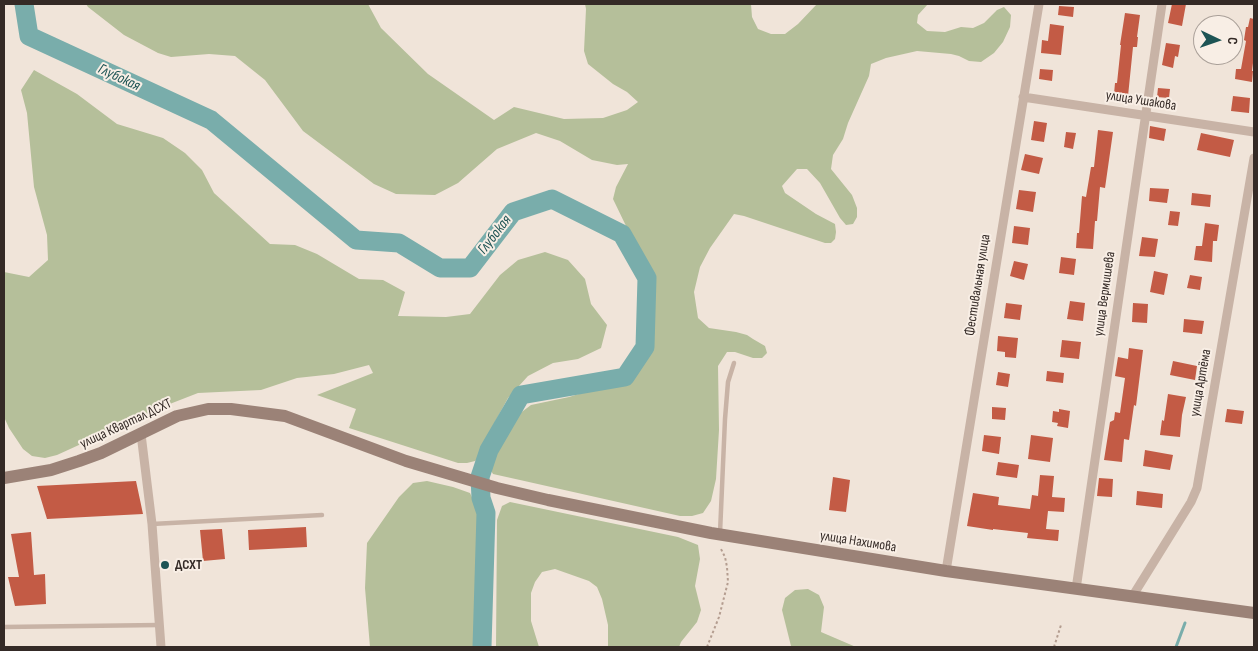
<!DOCTYPE html>
<meta charset="utf-8">
<style>
body{margin:0}
#map{position:relative;width:1258px;height:651px;overflow:hidden;background:#f0e4d9;font-family:"Sofia Sans Condensed",sans-serif}
canvas{display:block}
.frame{position:absolute;inset:0;border:5px solid #342a26;pointer-events:none}
.north{position:absolute;left:1193px;top:15px;width:50px;height:50px;box-sizing:border-box;background:#f8eee5;border:1px solid #aaa099;border-radius:50%;rotate:93deg;font-size:14px;font-weight:700;line-height:20px;text-align:center;color:#342a26}
.north::after{content:'';display:block;margin:auto;width:18px;height:22px;background:#1d5454;clip-path:polygon(50% 0,100% 100%,50% 72%,0 100%)}
</style>
<div id="map">
<canvas width="1258" height="651"></canvas>
<div class="frame"></div>
<div class="north">С</div>
</div>
<script>
const context = document.querySelector('canvas').getContext('2d');
context.lineJoin = 'round';
function fillPath(path, color) { context.fillStyle = color; context.fill(path, 'evenodd'); }
const shape = rows => new Path2D(rows.map(r => 'M' + r).join(''));
function trace(path, color, width, dash) { context.strokeStyle = color; context.lineWidth = width; context.lineCap = dash ? 'butt' : 'round'; context.setLineDash(dash || []); context.stroke(path); }
function label(font, color, halo, rows, align = 'center') {
  context.font = font + ' "Sofia Sans Condensed",sans-serif'; context.lineWidth = 4; context.setLineDash([]); context.textBaseline = 'middle'; context.strokeStyle = halo; context.fillStyle = color; for (const [text, x, y, turn = 0] of rows) {
    context.save(); context.translate(x, y); context.rotate((+turn || 0) * Math.PI / 180); context.textAlign = isNaN(turn) ? turn : align; if (halo) context.strokeText(text, 0, 0); context.fillText(text, 0, 0); context.restore();
  }
}
fillPath(shape([
 [86,4,368,4,381,28,428,74,494,120,514,107,564,119,603,118,627,110,638,102,627,92,613,84,588,64,584,51,586,9,585,4,751,4,752,17,758,29,771,34,785,34,798,24,817,4,928,4,918,15,917,23,927,31,945,32,961,27,973,28,984,23,997,10,1004,7,1011,15,1010,27,1003,42,994,53,981,62,969,61,959,56,951,54,917,51,886,58,871,64,869,76,848,123,843,139,833,155,831,169,852,195,857,208,857,217,853,224,846,225,840,218,820,183,807,169,797,169,782,186,785,193,816,214,835,224,836,232,835,239,831,243,825,243,744,216,734,214,710,248,700,267,694,292,698,318,709,328,736,332,747,335,753,339,765,346,767,353,762,358,753,358,735,352,727,352,718,366,719,430,716,479,711,501,703,513,692,516,680,516,520,480,493,474,490,469,492,460,503,435,519,414,531,405,569,397,628,379,640,365,653,339,654,321,652,279,647,260,627,228,613,199,616,187,628,164,617,165,592,160,560,141,536,133,497,149,458,183,435,195,396,194,374,184,303,131,265,80,235,56,209,54,171,57,158,53,124,35,88,7],
 [34,70,77,94,117,124,163,138,185,153,202,170,214,193,270,244,295,245,317,254,359,279,383,280,405,292,398,316,446,317,470,314,500,275,518,260,545,252,568,260,585,279,591,304,607,325,601,348,578,359,553,363,528,376,508,398,496,420,479,458,475,461,467,463,458,463,349,428,356,409,317,395,373,373,369,365,334,374,297,378,261,390,198,393,162,407,57,455,45,458,32,456,23,449,9,428,4,417,4,272,29,277,48,260,47,235,34,187,27,113,21,90],
 [427,481,453,487,470,493,476,506,479,529,476,647,370,647,365,588,367,543,399,497,413,483],
 [510,502,678,537,698,545,700,559,695,586,701,610,697,622,681,642,679,647,608,647,608,625,602,599,597,587,589,581,555,569,542,572,535,582,531,593,531,621,539,647,496,647,497,520,502,506],
 [808,589,819,595,824,607,821,632,856,647,790,647,791,646,782,610,785,598,795,590]
]), '#b5bf9a');
trace(shape([
 [1176,647,1185,623]
]), '#79adab', 3);
trace(shape([
 [24,4,29,36,211,120,356,240,399,243,440,268,470,268,513,212,552,199,622,234,647,278,645,347,625,377,521,395,489,450,480,477,481,498,486,513,482,647]
]), '#79adab', 19);
fillPath(shape([
 [1172,4,1186,4,1182,26,1168,23],
 [1059,6,1074,7,1073,17,1058,15],
 [1125,13,1140,15,1137,37,1138,37,1137,47,1133,47,1128,96,1114,94,1115,83,1117,83,1121,45,1120,45],
 [1250,18,1254,19,1254,55,1252,71,1253,71,1252,82,1235,79,1236,69,1241,69,1246,41,1244,40,1246,27,1248,27],
 [1050,24,1064,26,1061,55,1041,53,1042,40,1048,41],
 [1166,43,1180,45,1178,57,1175,56,1173,68,1162,65],
 [1040,69,1053,70,1052,81,1039,79],
 [1158,88,1170,89,1169,98,1157,97],
 [1233,96,1250,98,1249,113,1231,111],
 [1034,121,1047,123,1044,142,1031,140],
 [1150,126,1166,129,1164,141,1149,138],
 [1098,130,1113,132,1105,188,1100,187,1097,221,1095,221,1093,249,1076,248,1077,233,1079,233,1082,196,1086,197,1091,167,1094,167],
 [1066,132,1076,133,1073,149,1064,147],
 [1201,133,1234,140,1230,157,1197,150],
 [1025,154,1043,158,1039,174,1021,170],
 [1150,188,1169,189,1167,203,1149,201],
 [1019,190,1036,192,1033,212,1016,209],
 [1192,193,1211,195,1210,207,1191,205],
 [1170,211,1180,212,1178,226,1168,225],
 [1205,223,1219,225,1217,241,1213,241,1212,262,1194,260,1196,246,1202,246],
 [1014,226,1030,228,1028,245,1012,243],
 [1142,237,1158,239,1155,257,1139,256],
 [1061,257,1076,259,1074,275,1059,273],
 [1014,261,1028,264,1024,280,1010,276],
 [1154,271,1168,274,1164,295,1150,292],
 [1190,275,1202,277,1200,290,1187,288],
 [1070,301,1085,303,1083,321,1067,319],
 [1006,303,1022,305,1020,320,1004,318],
 [1133,303,1148,304,1147,323,1132,322],
 [1184,319,1204,321,1202,334,1183,332],
 [998,336,1018,338,1016,358,1005,357,1005,352,997,351],
 [1062,340,1081,342,1079,359,1060,357],
 [1129,348,1143,350,1136,406,1134,405,1129,440,1124,439,1122,462,1104,460,1110,422,1114,420,1115,412,1120,413,1125,378,1115,376,1118,357,1128,359],
 [1173,361,1197,366,1195,380,1170,375],
 [1047,371,1064,373,1063,383,1046,381],
 [998,372,1010,374,1008,387,996,385],
 [1168,394,1186,397,1182,415,1180,437,1160,435,1162,420,1164,421],
 [992,407,1006,408,1005,420,992,419],
 [1059,409,1070,411,1068,428,1057,426,1058,423,1052,422,1053,411,1059,412],
 [1227,409,1244,411,1242,424,1225,422],
 [984,435,1001,437,999,454,982,451],
 [1031,435,1053,438,1050,462,1028,459],
 [1145,450,1173,455,1170,470,1143,466],
 [998,462,1019,465,1017,478,996,475],
 [1040,475,1054,476,1052,497,1065,498,1064,512,1048,511,1046,529,1059,530,1058,541,1027,538,1028,533,993,529,993,530,967,526,973,493,999,497,998,505,1030,509,1032,495,1038,496],
 [833,477,850,480,846,512,829,510],
 [1099,478,1113,479,1112,497,1097,496],
 [136,481,143,514,47,519,37,486],
 [1137,491,1163,494,1162,508,1136,505],
 [306,527,307,547,249,550,248,530],
 [222,529,225,559,203,561,200,530],
 [31,532,34,575,45,574,46,604,15,606,8,577,19,577,11,534]
]), '#c35b45');
trace(shape([
 [707,647,719,617,728,582,727,567,725,557,720,547],
 [1054,647,1061,625]
]), '#b49d90', 2, [2.5, 2.5]);
trace(shape([
 [152,524,322,515],
 [720,533,725,419,728,382,734,363],
 [4,627,159,625]
]), '#c8b3a6', 4.5);
trace(shape([
 [1023,97,1254,132],
 [141,434,152,524,161,647],
 [946,571,1039,4],
 [1076,589,1162,4],
 [1132,597,1191,502,1197,488,1254,158]
]), '#c8b3a6', 9);
trace(shape([
 [4,478,51,470,79,461,101,453,177,416,208,409,231,409,285,416,406,461,497,488,548,500,711,533,946,571,1254,613]
]), '#9b8277', 12);
for (const [x, y, r, color] of [
 [165,565,5,"#1d5454"]
]) { const dot = new Path2D(); dot.arc(x, y, r, 0, 2 * Math.PI); context.fillStyle = color; context.fill(dot); trace(dot, '#f8eee5', 2); }
label('14px', '#342a26', '#f8eee5', [
 ["улица Ушакова",1141,101,9],
 ["Фестивальная улица",978,285,-81],
 ["улица Вермишева",1105,294,-82],
 ["улица Артёма",1201,383,-80],
 ["улица Квартал ДСХТ",126,424,-25],
 ["улица Нахимова",858,542,9]
]);
label('bold 14px', '#342a26', '#f8eee5', [
 ["ДСХТ",175,565]
], 'left');
label('italic 15px', '#1d5454', '#f8eee5', [
 ["Глубокая",119,78,25],
 ["Глубокая",495,235,-52]
]);
</script>
